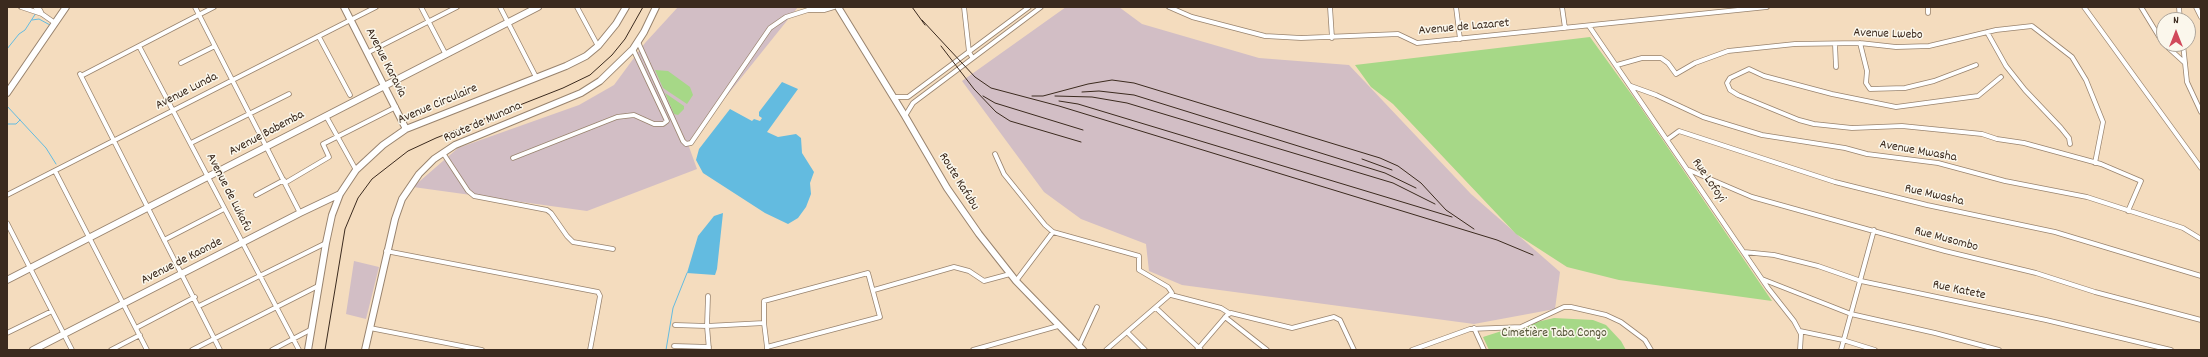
<!DOCTYPE html>
<meta charset="utf-8">
<style>
body{margin:0}
#map{position:relative;width:2208px;height:357px;overflow:hidden;background:#f4dcbe;font-family:Dekko,sans-serif}
canvas{display:block}
.frame{position:absolute;inset:0;border:8px solid #3b2a1e;pointer-events:none}
.north{position:absolute;left:2156px;top:12px;width:40px;height:40px;box-sizing:border-box;background:#fbf7ec;border:1px solid #aea59a;border-radius:50%;rotate:0deg;font-size:11px;font-weight:700;line-height:16px;text-align:center;color:#3b2a1e}
.north::after{content:'';display:block;margin:auto;width:14px;height:18px;background:#d1495b;clip-path:polygon(50% 0,100% 100%,50% 72%,0 100%)}
</style>
<div id="map">
<canvas width="2208" height="357"></canvas>
<div class="frame"></div>
<div class="north">N</div>
</div>
<script>
const context = document.querySelector('canvas').getContext('2d');
context.lineJoin = 'round';
function fillPath(path, color) { context.fillStyle = color; context.fill(path, 'evenodd'); }
const shape = rows => new Path2D(rows.map(r => 'M' + r).join(''));
function trace(path, color, width, dash) { context.strokeStyle = color; context.lineWidth = width; context.lineCap = dash ? 'butt' : 'round'; context.setLineDash(dash || []); context.stroke(path); }
function label(font, color, halo, rows, align = 'center') {
  context.font = font + ' Dekko,sans-serif'; context.lineWidth = 3; context.setLineDash([]); context.textBaseline = 'middle'; context.strokeStyle = halo; context.fillStyle = color; for (const [text, x, y, turn = 0] of rows) {
    context.save(); context.translate(x, y); context.rotate((+turn || 0) * Math.PI / 180); context.textAlign = isNaN(turn) ? turn : align; if (halo) context.strokeText(text, 0, 0); context.fillText(text, 0, 0); context.restore();
  }
}
fillPath(shape([
 [678,7,798,7,688,144,697,169,587,211,413,187,458,148,579,105,614,85,645,43],
 [1066,7,1119,7,1142,24,1259,58,1349,65,1471,194,1560,272,1555,309,1474,324,1182,285,1149,271,1146,244,1081,219,1044,192,962,81],
 [354,261,379,267,366,319,346,314]
]), '#d2bec5');
fillPath(shape([
 [1590,37,1637,102,1772,301,1619,280,1567,267,1516,234,1393,104,1371,87,1355,65],
 [655,70,668,71,690,87,693,95,687,104,663,88],
 [665,93,684,106,684,109,678,115,674,114],
 [1554,318,1593,320,1606,325,1621,341,1626,350,1489,350,1483,337,1511,328]
]), '#a6d887');
fillPath(shape([
 [782,82,798,89,767,132,778,137,796,134,801,138,802,153,814,172,810,183,811,194,806,207,798,218,788,224,765,213,703,173,696,160,699,149,730,109,752,121,754,119,760,121,762,118,759,116,759,112],
 [723,213,717,269,715,275,687,273,698,236,714,216]
]), '#63bbe0');
trace(shape([
 [32,20,39,19,50,25],
 [7,49,19,34,25,30,36,13],
 [7,106,46,148,56,164],
 [7,124,16,124,20,120],
 [666,350,673,308,687,273]
]), '#63bbe0', 1);
const street = shape([
 [21,7,42,14,55,23],
 [35,7,40,10,42,14],
 [195,7,300,213],
 [421,7,446,55],
 [500,7,536,77],
 [577,7,598,46],
 [964,7,969,52,972,57],
 [1169,7,1192,17,1265,36,1301,38,1398,34,1417,43,1767,7],
 [1330,7,1332,38],
 [1456,7,1460,39],
 [1562,7,1565,28],
 [1928,7,1928,13],
 [2084,7,2201,168],
 [2141,7,2163,43,2185,63],
 [2179,7,2180,20],
 [2196,7,2201,17],
 [1589,26,1768,288,1794,321,1801,334,1800,350],
 [1987,32,2006,66,2025,90,2061,128,2069,138,2070,144],
 [319,37,350,95],
 [638,42,683,141,686,144,691,143,770,28,786,17,808,10,824,10,834,7],
 [1860,43,1867,71,1866,83,1870,89,1905,88,1934,81,1976,65],
 [1835,44,1836,67],
 [2183,44,2187,82,2201,112],
 [139,46,299,350],
 [367,53,457,7],
 [181,63,215,46],
 [1617,65,1642,58,1661,58,1668,63,1676,74,1695,63,1728,51,1795,44,1860,43,1896,47,1929,46,1996,30,2032,26,2072,57,2086,80,2103,122,2095,163],
 [80,74,220,350],
 [81,76,214,7],
 [2001,77,1978,96,1896,107,1832,94,1764,76,1749,69,1730,78,1727,83,1730,90,1738,95,1799,120,1814,124,1852,128,1902,126,1982,134,1997,139,2024,143,2101,164,2141,181,2128,211],
 [1631,86,1656,95,1703,117,1762,135,1845,148,1867,154,1938,163,2005,181,2087,197,2183,228,2201,239],
 [893,97,908,97,1029,7],
 [326,116,356,170],
 [905,116,913,103,1041,7],
 [1668,139,1679,131,1835,182,1927,205,2055,232,2201,276],
 [191,143,289,94],
 [443,153,468,191,474,196,547,210,551,213,567,236,573,242,613,249],
 [995,154,1004,174,1045,225,1053,232,1139,256,1139,270,1168,287,1172,293,1106,350],
 [513,158,617,117,634,115,654,124,663,124,667,121,633,49],
 [1689,170,1752,197,1945,251,2036,273,2095,292,2201,320],
 [55,171,147,350],
 [285,183,329,157,323,144,396,107],
 [7,195,376,7],
 [256,195,284,180],
 [7,223,72,350],
 [164,240,224,209],
 [386,251,598,292,600,296,590,350],
 [1744,252,1774,255,1818,266,1861,281,2046,320,2171,350],
 [1762,279,1851,314,1935,333,1999,350],
 [1016,281,1053,232],
 [874,290,954,267,969,271,984,281,1010,274],
 [1171,295,1221,308,1229,313],
 [199,306,326,243],
 [1156,308,1201,350],
 [1225,317,1267,350],
 [675,325,707,326,708,296],
 [136,328,195,297],
 [370,328,482,350],
 [1474,328,1484,350],
 [1800,331,1843,340,1875,350],
 [1127,332,1145,350],
 [7,333,52,311],
 [674,346,709,347],
 [1079,346,1097,307],
 [767,347,880,317,868,273,764,301,764,323,767,347,767,350],
 [111,350,140,335],
 [192,350,318,286],
 [272,350,312,329],
 [709,350,707,326,764,323],
 [973,350,1058,326],
 [1197,350,1227,315,1231,313,1292,328,1334,317,1340,320,1354,350],
 [1412,350,1470,329,1521,327,1564,307,1571,307,1606,315,1621,322,1645,340,1651,350],
 [1841,350,1874,230]
]);
const secondary = shape([
 [344,7,406,129],
 [838,7,905,116,947,188,979,234,1016,281,1083,350],
 [7,93,66,7],
 [7,280,538,7],
 [33,350,300,213,340,194],
 [308,350,326,243,332,215,340,194,356,170,383,145,406,129,566,66,586,56,598,46,616,24,626,7],
 [365,350,395,219,402,199,419,174,434,159,455,145,581,93,600,81,633,49,644,32,656,7]
]);
trace(street, '#98836e', 5.5);
trace(secondary, '#98836e', 8);
trace(street, '#fff', 4);
trace(secondary, '#fff', 6);
trace(shape([
 [912,7,925,25],
 [922,20,975,77,991,88,1059,106,1497,240,1533,255],
 [941,46,974,89,996,112,1010,121,1081,142],
 [1082,92,1099,91,1134,95,1385,173,1416,188],
 [983,96,995,103,1083,130],
 [1032,96,1043,96,1088,84,1112,80,1134,83,1380,158,1398,166,1421,183,1446,210,1474,229],
 [1055,96,1092,97,1127,103,1393,183,1435,204],
 [1059,101,1078,104,1452,217],
 [1362,159,1392,170],
 [325,350,345,229,358,198,372,179,408,151,436,138,563,88,590,75,612,55,625,39,643,7]
]), '#3b2a1e', 1);
label('13px', '#3b2a1e', '#fbf7ec', [
 ["Avenue de Lazaret",1464,28,-5],
 ["Avenue Lwebo",1888,35,2],
 ["Avenue Karavia",385,63,63],
 ["Avenue Lunda",187,92,-27],
 ["Avenue Circulaire",438,105,-23],
 ["Route de Munana",483,123,-24],
 ["Avenue Babemba",267,134,-28],
 ["Avenue Mwasha",1918,152,10],
 ["Rue Lofoyi",1708,181,56],
 ["Route Kafubu",958,182,58],
 ["Avenue de Lukafu",228,193,63],
 ["Rue Mwasha",1934,196,13],
 ["Rue Musombo",1946,240,15],
 ["Avenue de Kaonde",182,262,-27],
 ["Rue Katete",1959,291,12]
]);
label('13px', '#565638', '#fbf7ec', [
 ["Cimetière Taba Congo",1554,334]
]);
</script>
